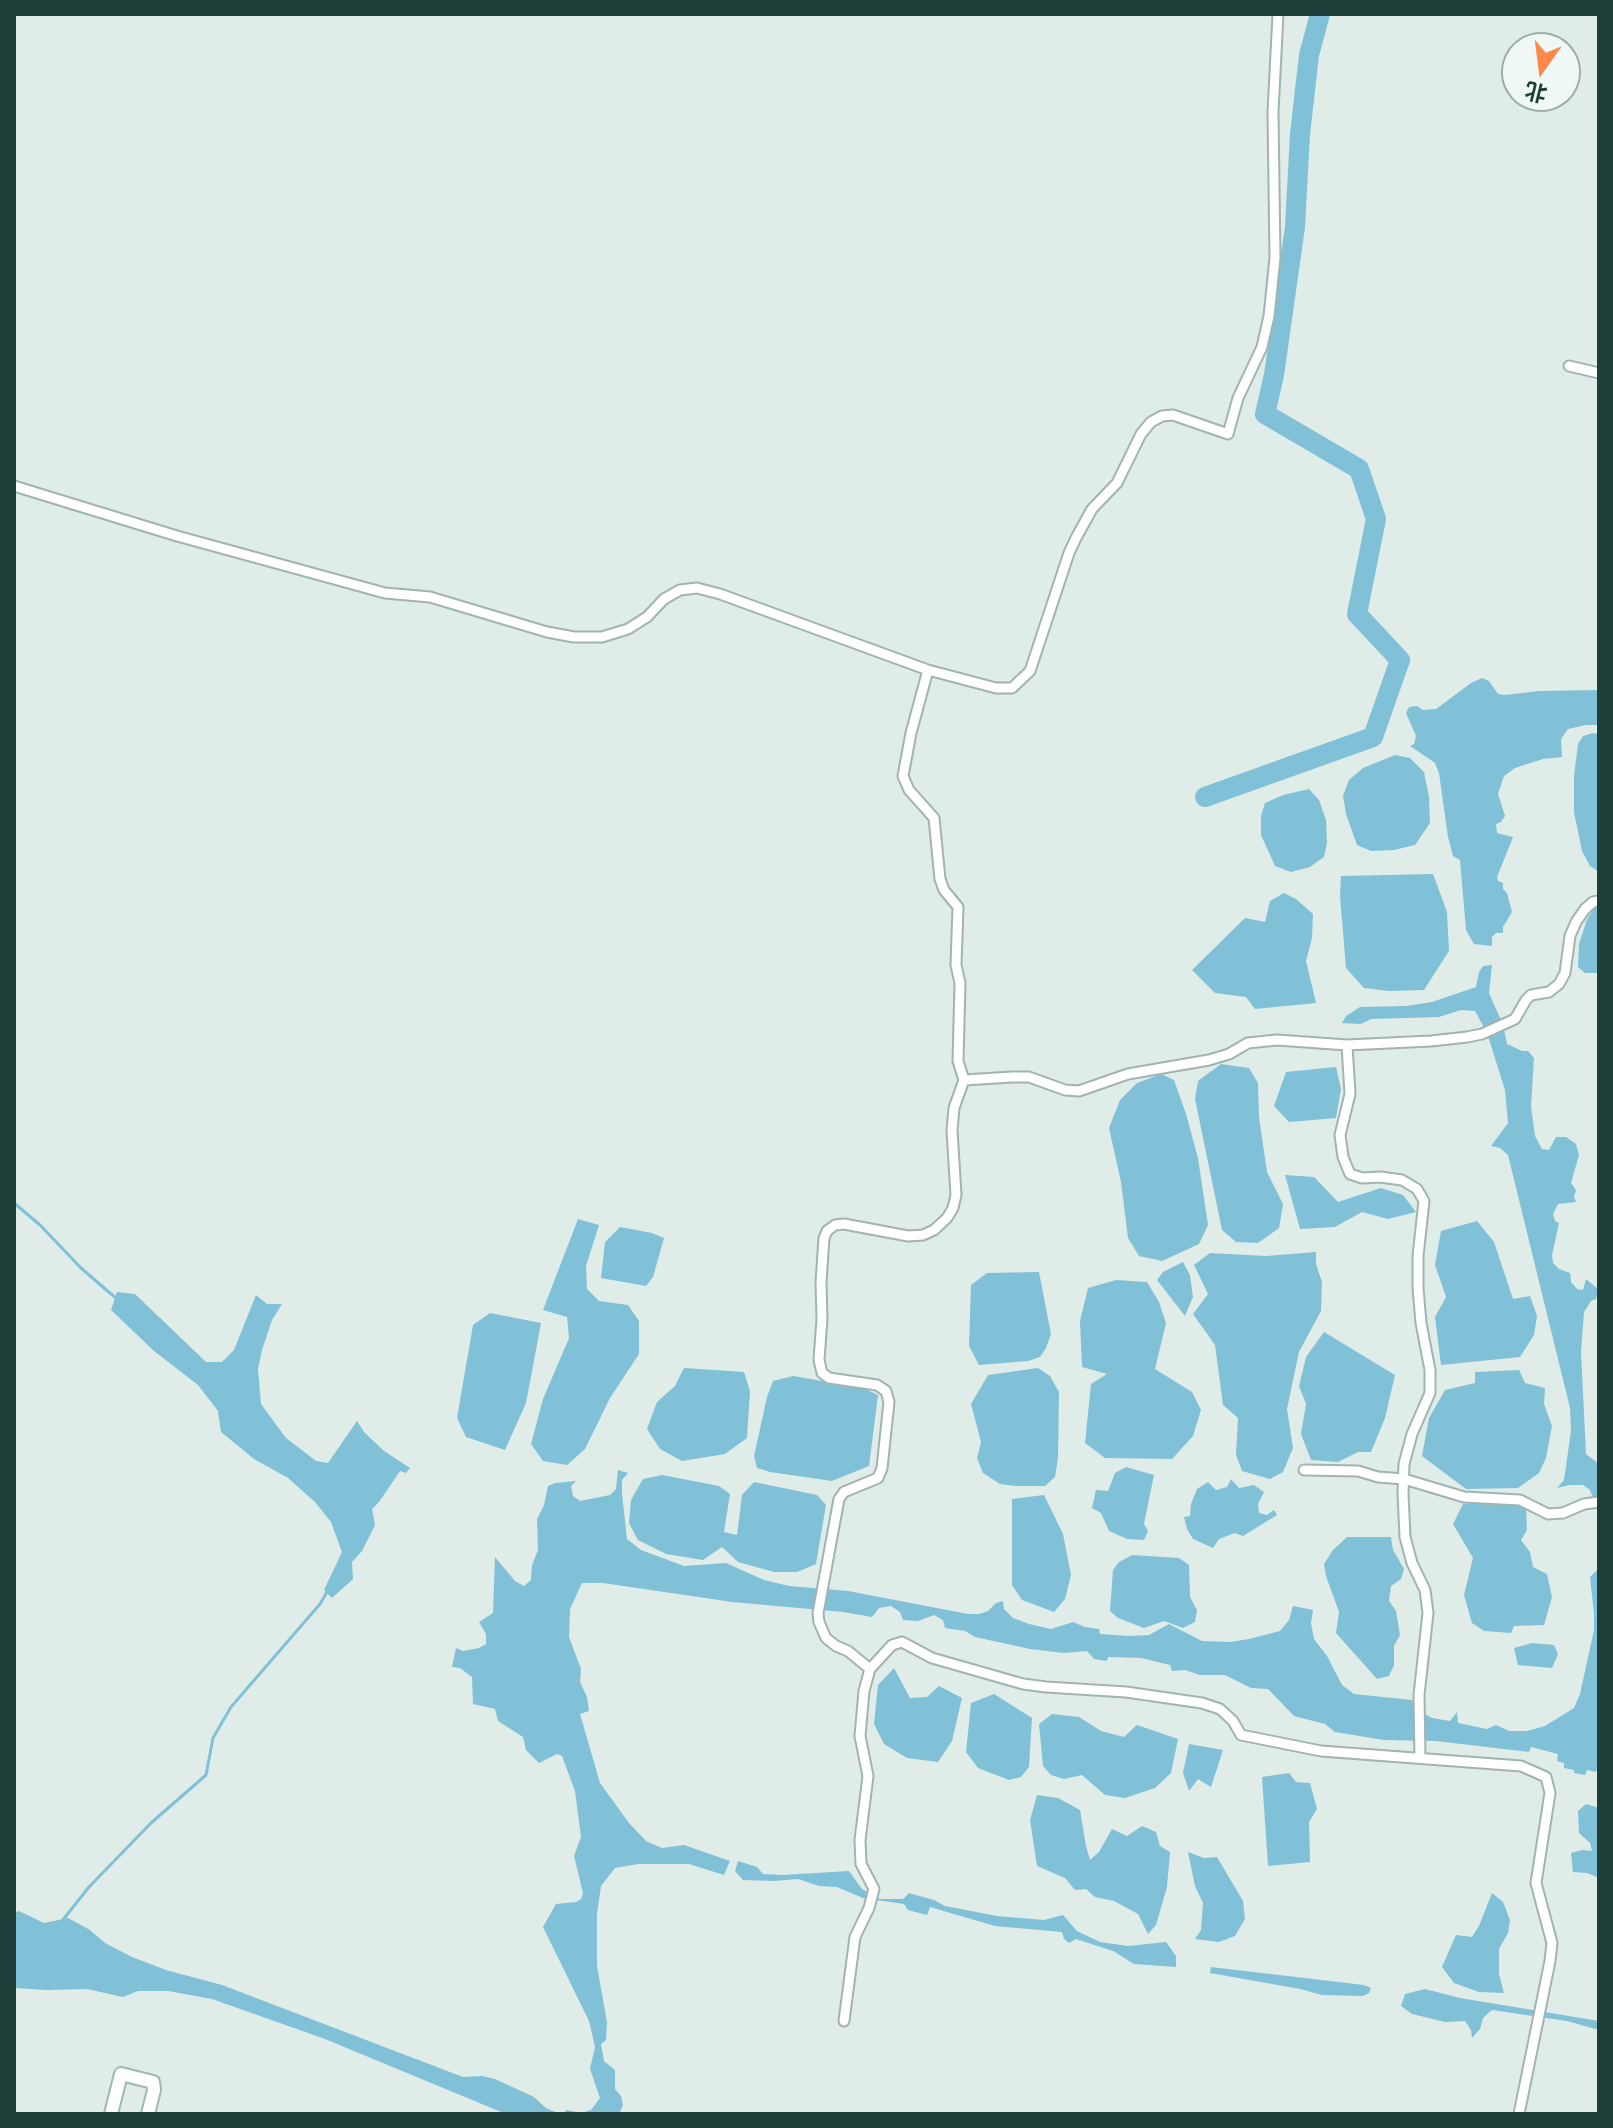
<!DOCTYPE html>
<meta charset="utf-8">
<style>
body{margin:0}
#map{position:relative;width:1613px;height:2128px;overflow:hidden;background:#dfece8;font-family:Barlow,"Noto Sans SC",sans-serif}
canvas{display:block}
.frame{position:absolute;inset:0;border:16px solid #1e3e39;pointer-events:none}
.north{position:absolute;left:1501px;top:32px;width:80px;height:80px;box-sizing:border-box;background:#f0f8f5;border:2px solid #9caeaa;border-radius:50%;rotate:194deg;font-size:22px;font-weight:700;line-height:32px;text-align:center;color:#1e3e39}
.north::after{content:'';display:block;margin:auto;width:28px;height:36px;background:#ff894a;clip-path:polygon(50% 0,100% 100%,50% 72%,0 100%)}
</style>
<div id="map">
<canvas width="1613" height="2128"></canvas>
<div class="frame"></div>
<div class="north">北</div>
</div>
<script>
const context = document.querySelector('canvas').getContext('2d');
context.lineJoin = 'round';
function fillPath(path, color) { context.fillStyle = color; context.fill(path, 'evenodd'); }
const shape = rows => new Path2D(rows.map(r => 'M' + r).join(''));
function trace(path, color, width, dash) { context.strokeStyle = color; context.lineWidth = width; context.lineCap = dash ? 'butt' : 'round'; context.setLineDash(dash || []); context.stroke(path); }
fillPath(shape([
 [1482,678,1489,681,1498,694,1505,695,1539,691,1599,690,1599,725,1586,725,1568,729,1561,739,1562,757,1543,759,1515,768,1504,776,1498,794,1505,816,1501,822,1496,824,1497,833,1513,837,1497,877,1498,881,1503,883,1503,889,1507,893,1512,912,1503,927,1503,933,1496,933,1492,937,1492,946,1474,944,1466,930,1460,860,1453,856,1448,837,1439,773,1435,763,1410,746,1414,744,1416,736,1406,713,1409,707,1417,706,1423,710,1436,709,1471,683],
 [1593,733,1599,734,1599,872,1590,866,1582,851,1574,812,1574,776,1578,744,1583,736],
 [1395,755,1410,758,1424,772,1429,797,1430,823,1415,845,1394,850,1371,851,1357,845,1346,814,1343,796,1349,780,1363,768],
 [1309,789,1319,800,1326,820,1327,843,1324,857,1310,867,1291,872,1275,866,1261,835,1261,816,1265,803,1283,795],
 [1433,874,1447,912,1449,951,1424,990,1389,991,1364,988,1346,968,1340,896,1341,876],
 [1284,893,1296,899,1313,914,1312,938,1306,961,1316,1003,1255,1009,1246,997,1215,993,1192,970,1245,918,1265,922,1270,901],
 [1599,901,1599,973,1585,973,1578,967,1579,944,1587,919],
 [1492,965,1489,993,1503,1025,1507,1044,1522,1051,1528,1051,1534,1058,1531,1106,1535,1136,1542,1149,1549,1150,1556,1137,1566,1137,1576,1144,1579,1155,1571,1183,1576,1190,1574,1197,1576,1202,1558,1204,1553,1214,1555,1221,1559,1223,1552,1255,1553,1263,1559,1269,1570,1273,1571,1282,1577,1289,1583,1290,1586,1279,1598,1289,1596,1299,1591,1301,1584,1312,1581,1352,1586,1454,1599,1464,1599,1513,1590,1490,1583,1485,1570,1485,1557,1488,1564,1480,1571,1431,1570,1408,1508,1155,1500,1148,1491,1146,1508,1123,1505,1090,1487,1033,1475,1011,1461,1010,1439,1017,1371,1019,1361,1024,1342,1023,1346,1016,1360,1007,1406,1006,1432,1002,1476,987,1479,972,1483,966],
 [1221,1064,1249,1068,1258,1083,1259,1117,1267,1172,1283,1204,1279,1228,1258,1243,1236,1242,1222,1230,1195,1099,1198,1081],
 [1336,1067,1341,1089,1336,1118,1289,1122,1274,1106,1286,1072],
 [1161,1074,1174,1080,1186,1114,1198,1158,1208,1225,1199,1244,1162,1261,1139,1256,1128,1238,1121,1182,1109,1128,1120,1100,1137,1083],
 [1285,1175,1314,1177,1338,1202,1381,1188,1403,1195,1416,1212,1388,1219,1362,1212,1335,1227,1300,1229],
 [578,1219,599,1225,586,1266,587,1289,599,1301,628,1305,639,1321,639,1354,610,1398,585,1449,567,1465,543,1461,531,1444,543,1399,569,1338,567,1317,543,1310],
 [1477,1221,1494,1242,1513,1299,1530,1296,1537,1316,1534,1335,1520,1357,1441,1365,1435,1317,1446,1297,1435,1265,1441,1231],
 [620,1227,652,1233,664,1238,653,1277,646,1286,601,1278,605,1242],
 [1316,1252,1316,1264,1322,1282,1321,1311,1299,1352,1287,1409,1293,1448,1283,1472,1270,1479,1242,1471,1236,1455,1238,1418,1223,1405,1215,1345,1193,1314,1208,1294,1194,1265,1210,1253,1266,1256],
 [1183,1262,1190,1275,1193,1297,1185,1316,1157,1280,1163,1272],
 [1039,1272,1051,1334,1046,1348,1040,1357,1028,1361,979,1365,969,1346,971,1285,987,1273],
 [1116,1280,1147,1282,1159,1302,1166,1323,1155,1369,1192,1392,1201,1410,1193,1436,1172,1459,1105,1458,1085,1443,1091,1384,1107,1374,1082,1367,1080,1321,1088,1288],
 [117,1292,135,1294,206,1362,222,1362,234,1350,256,1295,267,1304,282,1304,272,1320,262,1350,258,1369,261,1404,286,1438,316,1461,328,1463,357,1421,364,1432,384,1451,410,1468,406,1473,400,1471,379,1502,372,1509,375,1525,362,1551,352,1562,353,1579,332,1598,324,1590,342,1552,331,1522,315,1502,288,1478,254,1459,221,1432,218,1411,198,1385,154,1351,111,1310],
 [490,1313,541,1323,526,1403,505,1450,466,1437,457,1418,473,1325],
 [1324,1332,1395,1375,1385,1418,1371,1452,1358,1452,1338,1462,1311,1460,1301,1434,1306,1404,1299,1386,1306,1357],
 [684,1368,744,1372,750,1391,747,1438,725,1454,682,1461,660,1449,647,1429,657,1402,675,1386],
 [1038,1368,1050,1376,1059,1392,1058,1458,1055,1477,1045,1486,1016,1486,1000,1484,983,1473,977,1458,981,1442,971,1404,988,1375],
 [1519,1370,1525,1383,1545,1388,1544,1404,1552,1426,1546,1458,1539,1473,1518,1488,1466,1489,1422,1456,1429,1418,1445,1390,1475,1383,1475,1372],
 [793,1376,863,1388,878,1395,869,1466,832,1481,770,1472,757,1468,754,1456,767,1397,773,1381],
 [1126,1467,1154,1475,1144,1524,1148,1531,1144,1540,1127,1539,1109,1531,1101,1513,1092,1508,1096,1490,1108,1491,1115,1473],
 [618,1470,628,1473,622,1480,622,1493,627,1539,641,1550,684,1566,726,1563,764,1580,789,1586,848,1591,968,1614,979,1614,988,1611,996,1603,1003,1601,1004,1609,1013,1618,1029,1624,1051,1629,1073,1622,1085,1627,1099,1629,1100,1634,1130,1636,1149,1635,1169,1624,1202,1641,1230,1642,1249,1639,1280,1631,1289,1620,1293,1606,1313,1610,1311,1623,1314,1639,1327,1656,1342,1685,1354,1694,1412,1700,1418,1710,1432,1718,1450,1721,1457,1712,1458,1723,1487,1729,1496,1725,1509,1731,1527,1731,1545,1726,1574,1708,1580,1694,1594,1630,1594,1614,1590,1577,1599,1568,1599,1768,1597,1768,1596,1772,1587,1770,1585,1775,1574,1773,1574,1770,1564,1768,1564,1763,1557,1761,1558,1754,1531,1747,1529,1752,1436,1741,1384,1740,1335,1732,1325,1724,1294,1716,1268,1689,1251,1688,1225,1675,1200,1675,1185,1670,1172,1671,1170,1665,1141,1658,1108,1657,1107,1661,1094,1659,1087,1651,1064,1653,1030,1649,975,1637,965,1631,945,1628,943,1620,934,1615,918,1621,903,1620,900,1612,891,1606,879,1608,872,1617,843,1612,732,1602,603,1583,582,1583,570,1609,569,1637,581,1669,580,1682,587,1697,589,1711,580,1714,600,1783,629,1823,646,1841,662,1848,684,1845,730,1861,724,1875,689,1864,638,1864,615,1868,601,1886,597,1914,597,1966,607,2022,606,2040,601,2044,604,2061,615,2070,615,2089,621,2096,623,2105,619,2114,561,2114,567,2110,581,2113,591,2110,600,2098,590,2069,595,2047,589,2021,543,1927,556,1904,576,1902,581,1899,583,1893,574,1856,581,1837,575,1791,562,1756,557,1754,539,1763,526,1750,523,1737,498,1721,495,1709,473,1704,472,1677,460,1668,452,1667,456,1648,463,1651,479,1648,486,1644,486,1634,479,1622,493,1613,495,1557,515,1581,524,1586,531,1580,532,1565,538,1550,537,1519,544,1505,548,1486,555,1483,576,1481,571,1486,573,1496,580,1501,610,1495,616,1489],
 [662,1475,719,1486,730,1494,724,1532,737,1535,742,1495,754,1482,817,1495,826,1505,816,1564,797,1572,774,1572,738,1562,722,1547,703,1560,666,1554,638,1540,629,1523,631,1500,643,1479],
 [1231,1479,1239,1488,1254,1485,1264,1492,1258,1504,1259,1513,1267,1515,1274,1510,1277,1515,1243,1536,1235,1533,1219,1539,1213,1548,1193,1539,1187,1529,1184,1517,1190,1516,1191,1504,1197,1489,1208,1482,1216,1490,1227,1487],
 [1044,1495,1063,1534,1071,1575,1065,1599,1054,1612,1022,1600,1012,1585,1012,1499],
 [1499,1501,1526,1507,1527,1530,1521,1540,1530,1552,1533,1567,1547,1574,1552,1597,1544,1625,1514,1626,1511,1633,1484,1631,1472,1623,1464,1595,1473,1558,1453,1524,1463,1504],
 [1347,1537,1391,1537,1393,1550,1404,1569,1401,1579,1391,1586,1389,1601,1396,1611,1400,1635,1394,1646,1394,1665,1389,1676,1377,1679,1336,1633,1339,1612,1326,1576,1324,1564,1333,1550],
 [1132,1555,1179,1558,1189,1565,1190,1597,1197,1610,1195,1622,1183,1628,1164,1621,1144,1628,1118,1618,1110,1611,1113,1570,1119,1562],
 [1532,1643,1554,1645,1558,1654,1552,1668,1518,1665,1514,1648],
 [894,1668,910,1698,927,1697,939,1686,962,1698,952,1741,938,1762,907,1758,884,1744,874,1724,878,1685],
 [994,1694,1032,1718,1029,1767,1021,1777,1009,1780,978,1768,966,1752,971,1703],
 [1052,1714,1079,1717,1101,1731,1124,1737,1137,1725,1178,1739,1171,1773,1155,1788,1125,1798,1105,1795,1082,1775,1064,1779,1051,1775,1043,1766,1039,1724],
 [1189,1744,1223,1750,1211,1787,1198,1779,1189,1791,1183,1773],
 [1289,1773,1296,1782,1310,1783,1317,1809,1309,1822,1310,1862,1268,1866,1262,1777],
 [1037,1795,1058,1798,1080,1810,1086,1846,1090,1860,1099,1852,1112,1829,1127,1836,1142,1826,1156,1832,1160,1846,1170,1852,1167,1887,1156,1925,1148,1934,1138,1914,1114,1901,1095,1897,1086,1889,1075,1890,1065,1878,1037,1866,1030,1820],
 [1586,1804,1599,1808,1599,1878,1587,1873,1573,1872,1571,1853,1582,1850,1592,1851,1590,1843,1579,1833,1578,1811],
 [1188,1852,1204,1858,1217,1857,1243,1901,1245,1919,1235,1936,1219,1942,1195,1939,1201,1930,1203,1903,1195,1886],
 [738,1861,757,1867,763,1874,783,1875,849,1871,862,1889,880,1899,903,1899,909,1893,934,1900,945,1906,997,1916,1044,1920,1063,1915,1077,1931,1100,1942,1128,1946,1166,1942,1176,1956,1176,1967,1134,1964,1113,1951,1076,1939,1069,1943,1064,1939,1062,1932,995,1926,930,1907,927,1915,908,1910,904,1904,863,1898,837,1887,819,1886,798,1879,774,1881,743,1880,735,1871],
 [1492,1893,1503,1902,1510,1920,1508,1933,1499,1949,1499,1974,1504,1993,1479,1992,1454,1983,1442,1967,1456,1935,1472,1937,1479,1926],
 [19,1911,44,1923,68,1918,90,1930,105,1943,132,1957,166,1970,222,1985,463,2077,482,2076,495,2079,534,2097,546,2108,560,2114,506,2114,325,2039,212,1999,168,1991,138,1991,123,1997,87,1989,46,1990,14,1988,14,1913],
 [1211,1967,1364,1985,1371,1988,1369,1993,1363,1996,1322,1995,1300,1989,1210,1973],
 [1425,1989,1460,1998,1599,2021,1599,2030,1567,2021,1492,2010,1483,2018,1480,2029,1472,2038,1471,2030,1465,2021,1445,2022,1412,2014,1401,2006,1405,1994]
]), '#81c1d7');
trace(shape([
 [14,1203,40,1225,81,1268,118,1300],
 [62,1921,89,1887,151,1823,206,1775,213,1738,231,1707,320,1604,327,1592]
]), '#81c1d7', 3);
trace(shape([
 [1205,797,1373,737,1400,660,1357,614,1376,519,1359,469,1265,414,1274,375,1295,227,1300,134,1309,55,1320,14]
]), '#81c1d7', 20);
const street = shape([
 [1569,366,1599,373],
 [14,486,177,536,385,593,430,597,547,632,574,637,602,637,628,629,647,617,664,599,680,590,697,588,720,594,928,670,996,688,1012,688,1030,671,1069,553,1076,538,1092,509,1117,483,1141,434,1151,422,1162,416,1173,415,1228,434,1238,398,1262,347,1269,316,1275,258,1273,112,1278,14],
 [1347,1045,1350,1094,1340,1135,1343,1157,1350,1174,1362,1178,1380,1177,1402,1180,1417,1189,1424,1201,1418,1256,1418,1288,1421,1323,1430,1370,1430,1393,1412,1434,1404,1464,1403,1493,1405,1537,1412,1563,1425,1590,1428,1613,1419,1695,1420,1758],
 [964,1080,1012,1077,1029,1077,1065,1090,1079,1091,1128,1074,1209,1060,1229,1054,1248,1043,1277,1040,1347,1045,1431,1041,1467,1037,1482,1034,1515,1019,1526,1000,1531,995,1549,992,1559,984,1565,973,1570,936,1576,922,1585,909,1593,902,1599,901],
 [1304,1470,1358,1471,1378,1477,1404,1479,1464,1497,1520,1500,1548,1514,1563,1513,1584,1504,1599,1502],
 [870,1669,848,1651,836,1646,826,1638,819,1622,818,1613,839,1499,844,1492,878,1478,882,1468,889,1402,886,1391,877,1385,829,1378,822,1373,819,1360,822,1319,821,1282,824,1238,827,1231,835,1225,844,1224,908,1236,923,1235,934,1230,947,1218,953,1208,956,1195,952,1130,954,1108,964,1080,958,1061,960,983,956,965,958,907,944,890,940,879,934,818,909,790,903,776,911,733,928,670],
 [844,2021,855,1937,869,1908,874,1889,861,1864,860,1840,868,1776,860,1736,864,1691,870,1669,892,1645,902,1642,932,1658,1023,1684,1046,1687,1126,1692,1202,1703,1220,1709,1233,1721,1241,1735,1321,1751,1521,1766,1546,1777,1550,1793,1536,1883,1552,1943,1550,1961,1519,2114]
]);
const secondary = shape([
 [111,2114,121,2074,153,2082,154,2090,148,2114]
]);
trace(street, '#a1b4b0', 13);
trace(secondary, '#9cb9b2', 16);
trace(street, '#fff', 9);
trace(secondary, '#fff', 12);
</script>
